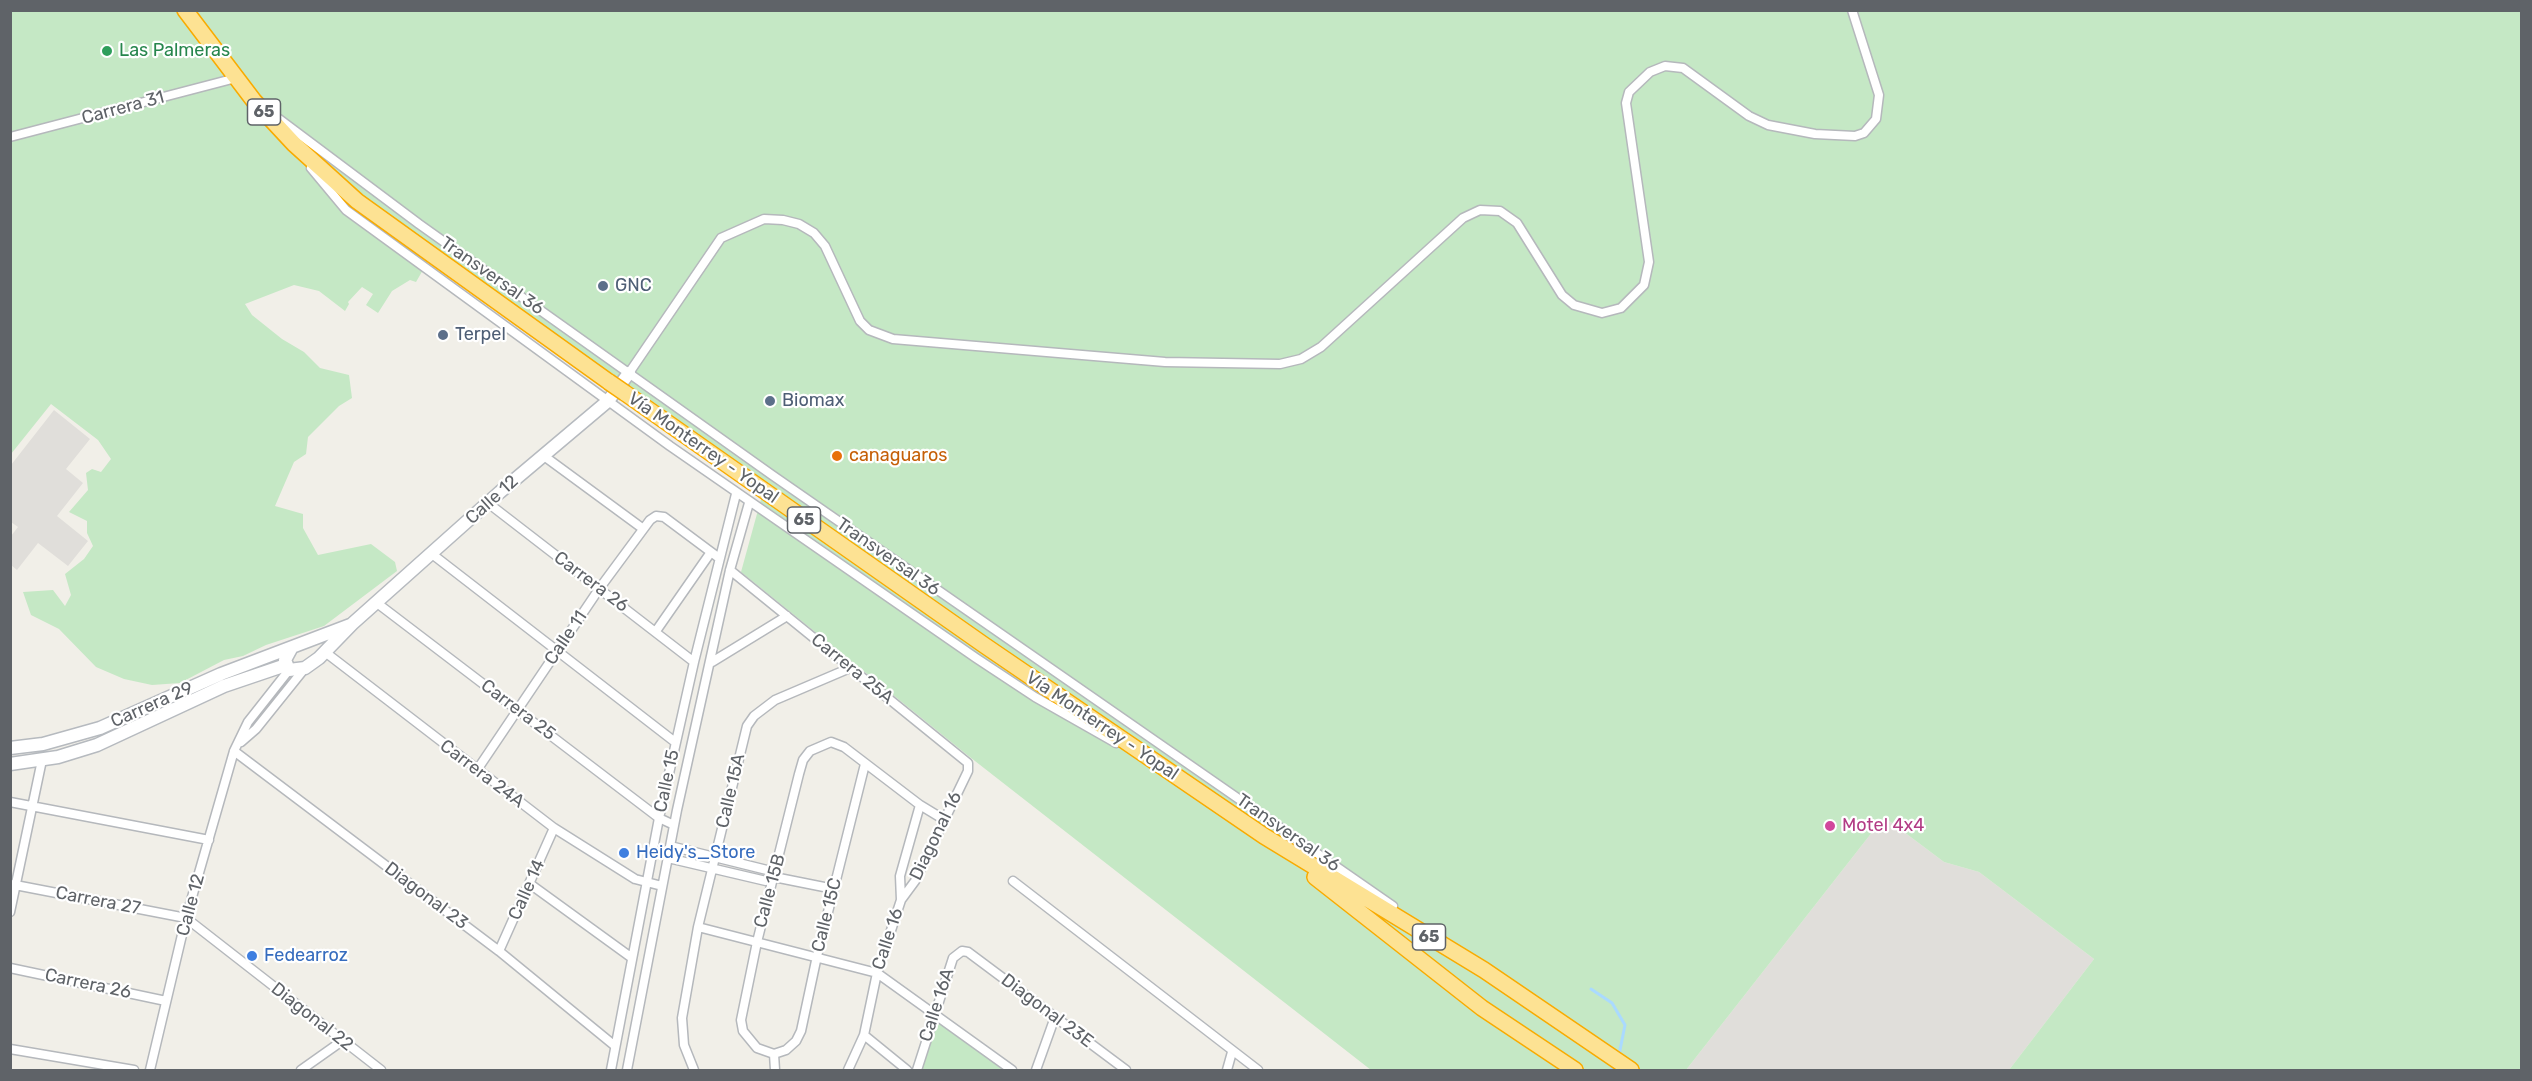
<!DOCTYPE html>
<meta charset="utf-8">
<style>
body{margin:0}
#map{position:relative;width:2532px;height:1081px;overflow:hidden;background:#f1efe8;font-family:Rubik,sans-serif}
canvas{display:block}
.frame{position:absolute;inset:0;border:12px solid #5f6368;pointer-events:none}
</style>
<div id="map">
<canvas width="2532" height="1081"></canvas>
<div class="frame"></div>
</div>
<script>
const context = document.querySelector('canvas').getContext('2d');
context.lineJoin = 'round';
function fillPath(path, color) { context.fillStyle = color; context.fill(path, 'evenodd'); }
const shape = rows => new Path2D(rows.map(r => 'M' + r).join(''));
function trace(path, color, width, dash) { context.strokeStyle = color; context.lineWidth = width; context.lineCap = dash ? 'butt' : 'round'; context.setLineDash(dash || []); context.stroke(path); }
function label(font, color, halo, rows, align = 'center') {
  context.font = font + ' Rubik,sans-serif'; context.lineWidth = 4.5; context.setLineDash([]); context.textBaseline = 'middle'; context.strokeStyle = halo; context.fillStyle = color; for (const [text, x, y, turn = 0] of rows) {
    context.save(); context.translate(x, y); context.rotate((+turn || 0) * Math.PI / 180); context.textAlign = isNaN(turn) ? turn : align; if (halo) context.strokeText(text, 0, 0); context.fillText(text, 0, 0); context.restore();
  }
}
fillPath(shape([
 [54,410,90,439,66,469,83,483,57,516,88,541,68,566,38,543,17,570,11,565,11,536,18,527,11,522,11,465],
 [1884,817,1944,862,1979,872,2094,959,2009,1070,1686,1070]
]), '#e0deda');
fillPath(shape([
 [11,11,2521,11,2521,1070,2009,1070,2094,959,1979,872,1944,862,1884,817,1686,1070,1371,1070,966,754,741,572,763,492,431,256,416,282,410,280,392,291,378,313,366,305,373,294,362,287,348,302,349,304,345,311,319,291,294,285,245,304,252,315,282,339,304,352,320,368,349,375,352,398,339,406,308,437,306,454,294,462,275,506,303,514,303,528,318,555,371,544,395,562,397,571,324,626,266,645,243,656,224,660,180,683,152,685,124,679,96,667,59,629,31,615,23,592,53,590,65,606,71,595,65,574,84,559,93,546,87,533,87,521,69,512,88,490,86,473,92,469,101,472,111,459,98,440,51,404,11,454],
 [937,1019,1005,1070,920,1070]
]), '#c5e8c5');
trace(shape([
 [1591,989,1612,1003,1625,1025,1619,1055],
 [1611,1070,1615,1064]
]), '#aadaff', 3);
const street = shape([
 [279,119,419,224,772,475,1393,906],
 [10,137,236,78],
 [311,168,346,210,670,446,976,658,1035,697,1116,743],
 [629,373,721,238,764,219,783,220,799,224,814,233,825,246,860,321,869,330,893,339,1165,362,1280,364,1301,359,1321,347,1463,218,1480,210,1500,211,1517,223,1562,295,1574,305,1602,313,1621,308,1644,285,1649,262,1626,103,1629,92,1650,72,1665,66,1683,68,1749,116,1768,125,1815,134,1855,136,1864,133,1876,119,1879,95,1852,10],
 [544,456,642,528],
 [488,503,694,662],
 [432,554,675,742],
 [730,570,968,763,968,771,915,881,901,900],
 [377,603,659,818,674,825],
 [656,631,711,552],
 [325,652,554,828,635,879,662,886],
 [712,662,787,616],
 [241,742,256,729,305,668],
 [234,751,499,951,615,1046],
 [865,764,817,956,801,1031,796,1041,786,1050,774,1054,757,1048,743,1031,741,1020,757,942,799,774,803,760,810,751,831,742,844,747,920,805,943,819],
 [477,770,599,589,650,520,656,516,664,517,719,558],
 [10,802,209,840],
 [670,846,767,870,774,877,834,889],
 [668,858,766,881,774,877],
 [1013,881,1258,1070],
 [10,884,186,918,381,1070],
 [530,884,632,958],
 [10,912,42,760],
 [698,927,877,973,1012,1070],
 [499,951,554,828],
 [10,968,166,1001],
 [864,1035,907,1070],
 [10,1049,134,1070],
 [774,1054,775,1070],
 [150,1070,186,918,234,751,248,722,289,670],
 [301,1070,342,1041],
 [611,1070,659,818,694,662,736,494],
 [627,1070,677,810,730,570,749,503],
 [694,1070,684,1045,682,1018,698,927,747,726,754,716,775,700,850,668],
 [848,1070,864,1035,877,973,901,900,900,876,920,805],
 [917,1070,953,958,962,951,968,952,1126,1070],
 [1036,1070,1055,1017],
 [1227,1070,1232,1052]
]);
const secondary = shape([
 [291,649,285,660,289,670,305,668,319,658,352,624,500,492,608,401,629,373],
 [10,748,43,744,100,728,221,674,350,625],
 [10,764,58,757,97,745,224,686,286,665]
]);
const highway = shape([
 [185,10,254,101,294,144,357,201,609,382],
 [625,393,984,645,1264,836,1484,970,1631,1070],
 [1315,877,1482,1008,1575,1070]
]);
trace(street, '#b5b8bc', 11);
trace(secondary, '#b6babf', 15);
trace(highway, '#f9ab00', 18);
trace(street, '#fff', 8);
trace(secondary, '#fff', 12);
trace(highway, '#fde293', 15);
const highwayBridge = shape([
 [609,382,625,393]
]);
trace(highwayBridge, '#f9ab00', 18, []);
trace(highwayBridge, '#fde293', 15);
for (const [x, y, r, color] of [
 [107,51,6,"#2e9e5b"],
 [603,286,6,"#5c6f8a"],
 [443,335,6,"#5c6f8a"],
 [770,401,6,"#5c6f8a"],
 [837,456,6,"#e8710a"],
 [1830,826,6,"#d1479c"],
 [624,853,6,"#3f7fe0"],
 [252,956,6,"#3f7fe0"]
]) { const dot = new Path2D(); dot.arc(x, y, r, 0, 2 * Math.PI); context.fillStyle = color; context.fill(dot); trace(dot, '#fff', 2); }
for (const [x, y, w] of [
 [264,112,33],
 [804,520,33],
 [1429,937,33]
]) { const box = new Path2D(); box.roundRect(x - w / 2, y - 13, w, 26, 4.5); context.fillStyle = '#fff'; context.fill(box); trace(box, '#5f6368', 1.5); }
label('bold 16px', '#5f6368', null, [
 ["65",264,112],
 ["65",804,520],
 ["65",1429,937]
]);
label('18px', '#27864d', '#fff', [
 ["Las Palmeras",119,51]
], 'left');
label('18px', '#5f6368', '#fff', [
 ["Carrera 31",123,108,-15],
 ["Transversal 36",492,276,35],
 ["Vía Monterrey - Yopal",703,448,35],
 ["Calle 12",492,500,-42],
 ["Transversal 36",888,557,35],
 ["Carrera 26",591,582,37],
 ["Calle 11",566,638,-56],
 ["Carrera 25A",852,669,39],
 ["Carrera 29",152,705,-24],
 ["Carrera 25",518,710,37],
 ["Vía Monterrey - Yopal",1102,726,34],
 ["Carrera 24A",482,774,37],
 ["Calle 15",667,781,-78],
 ["Calle 15A",731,791,-77],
 ["Transversal 36",1288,833,35],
 ["Diagonal 16",936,836,-64],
 ["Calle 14",527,890,-66],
 ["Calle 15B",770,891,-75],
 ["Diagonal 23",426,896,37],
 ["Carrera 27",98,901,11],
 ["Calle 12",191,905,-75],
 ["Calle 15C",827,915,-76],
 ["Calle 16",888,939,-72],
 ["Carrera 26",88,984,12],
 ["Calle 16A",937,1005,-72],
 ["Diagonal 23E",1047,1011,37],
 ["Diagonal 22",312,1017,38]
]);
label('18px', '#4e5e75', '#fff', [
 ["GNC",615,286],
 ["Terpel",455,335],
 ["Biomax",782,401]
], 'left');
label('18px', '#c56008', '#fff', [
 ["canaguaros",849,456]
], 'left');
label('18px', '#b23c85', '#fff', [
 ["Motel 4x4",1842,826]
], 'left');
label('18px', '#366cbe', '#fff', [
 ["Heidy's_Store",636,853],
 ["Fedearroz",264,956]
], 'left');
</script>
